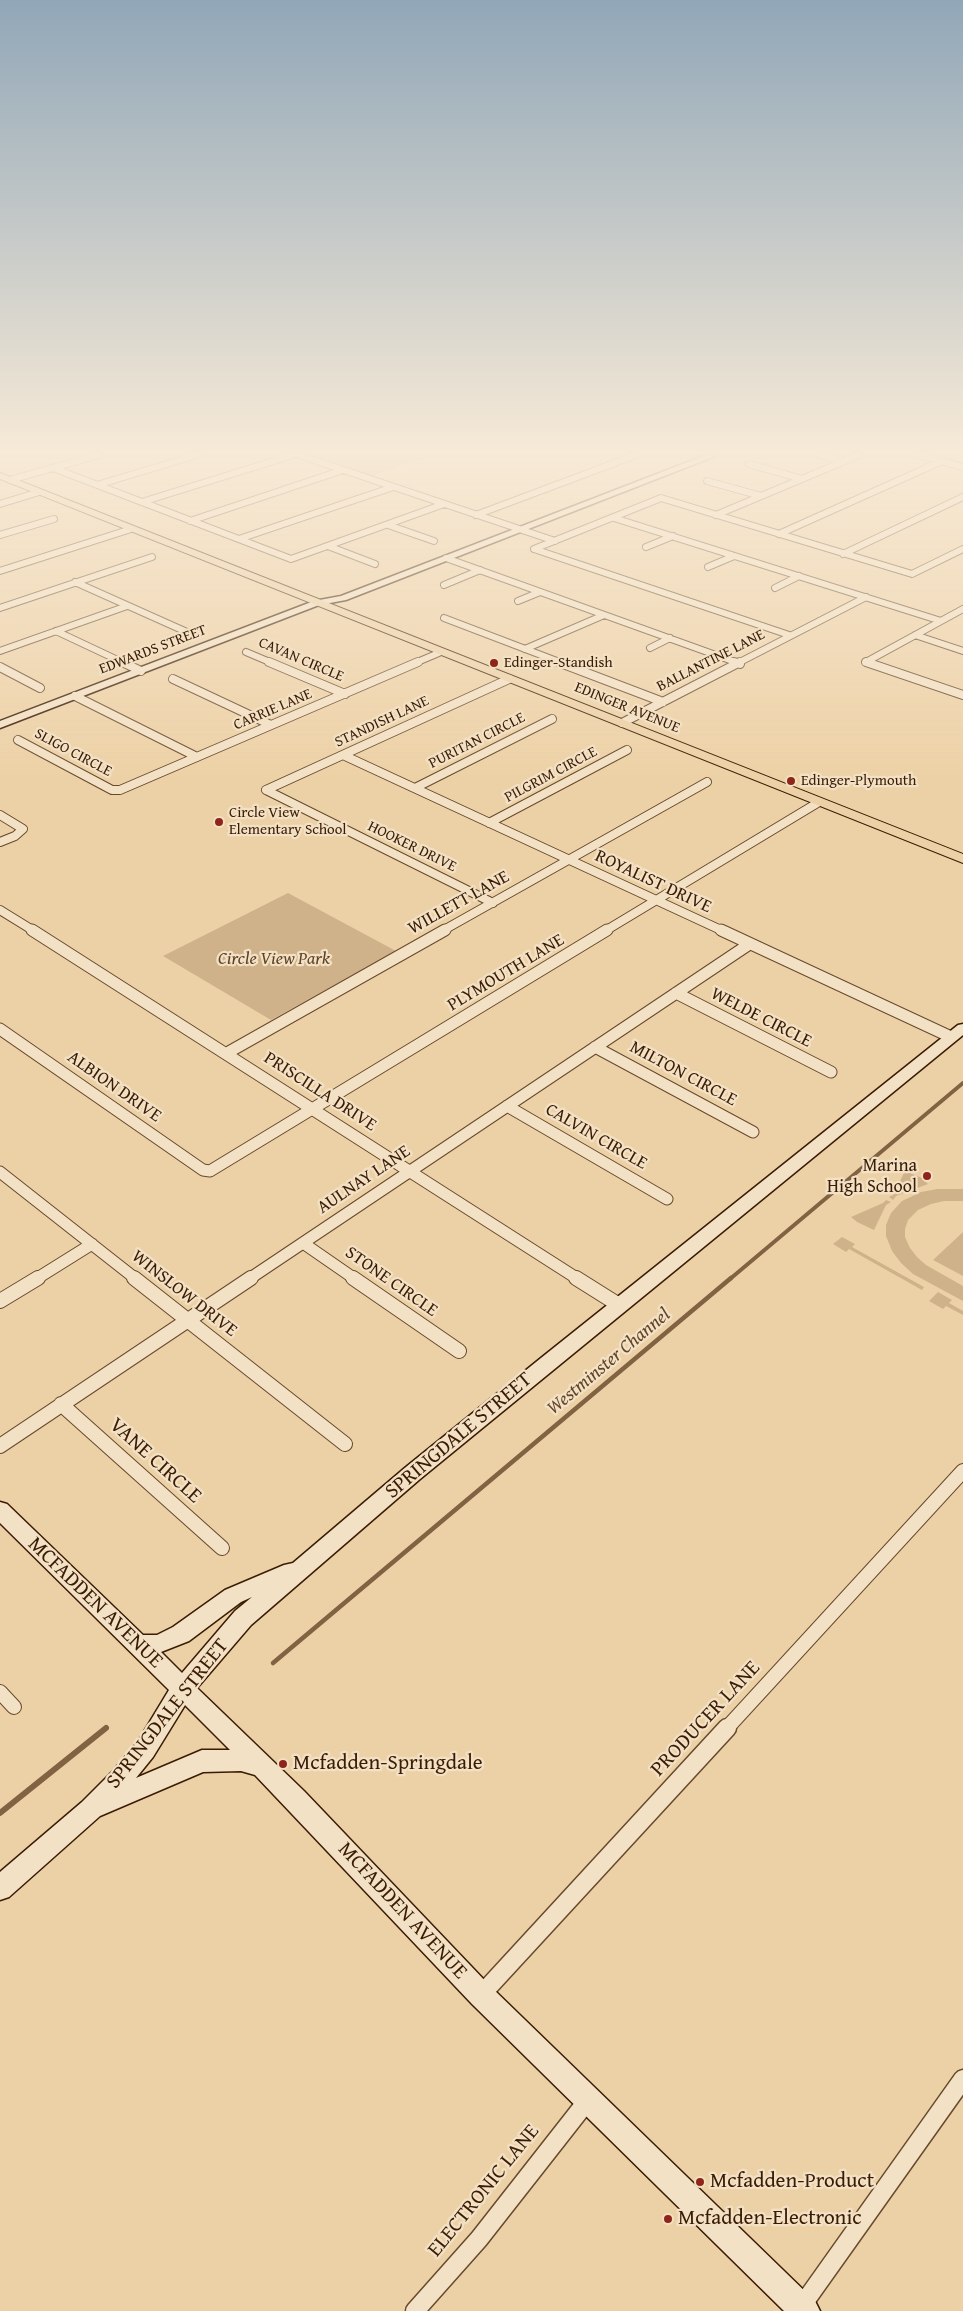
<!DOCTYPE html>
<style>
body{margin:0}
canvas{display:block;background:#edd1a6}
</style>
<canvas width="963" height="2311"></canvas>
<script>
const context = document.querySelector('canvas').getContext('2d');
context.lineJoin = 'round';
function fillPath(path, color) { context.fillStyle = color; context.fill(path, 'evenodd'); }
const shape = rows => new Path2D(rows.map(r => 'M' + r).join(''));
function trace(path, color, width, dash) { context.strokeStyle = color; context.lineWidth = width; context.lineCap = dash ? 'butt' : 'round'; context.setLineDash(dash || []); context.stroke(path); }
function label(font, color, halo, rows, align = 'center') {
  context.font = font + ' "Gentium Book Plus",serif'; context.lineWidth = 4.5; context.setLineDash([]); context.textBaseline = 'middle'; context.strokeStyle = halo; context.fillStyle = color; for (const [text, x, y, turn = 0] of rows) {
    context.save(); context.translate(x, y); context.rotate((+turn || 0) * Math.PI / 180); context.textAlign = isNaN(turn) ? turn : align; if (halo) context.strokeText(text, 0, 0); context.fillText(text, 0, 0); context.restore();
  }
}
fillPath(shape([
 [341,455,433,455,371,476,325,461],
 [288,893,396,951,271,1020,163,956],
 [905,1171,922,1178,928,1184,896,1196,893,1200,889,1197,893,1195],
 [937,1189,963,1189,963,1201,944,1201,931,1204,918,1210,908,1220,905,1229,905,1237,910,1248,917,1257,926,1265,963,1286,963,1301,913,1274,901,1263,892,1251,886,1236,886,1225,891,1213,902,1201,921,1192],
 [886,1200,891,1202,886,1205,874,1230,857,1222,851,1217,883,1203],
 [963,1232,963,1276,933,1260],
 [842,1237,855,1244,852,1247,924,1287,922,1290,849,1249,846,1252,833,1244],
 [938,1292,952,1300,949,1303,963,1311,963,1315,946,1306,943,1309,929,1301]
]), '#cfb28a');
trace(shape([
 [730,1279,963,1083]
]), '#816344', 4);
trace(shape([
 [273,1663,731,1278]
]), '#816344', 4.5);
trace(shape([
 [0,1813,106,1728]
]), '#816344', 6);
const streetFar4 = shape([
 [299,455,555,541],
 [820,455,843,462],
 [919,455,963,467],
 [749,464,802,479],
 [53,468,291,559,444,504],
 [10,480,99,455],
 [707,481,761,496],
 [97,485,197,455],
 [142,502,293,455],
 [0,504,39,492],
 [476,515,636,455],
 [716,515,859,455],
 [614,518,941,621],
 [190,521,343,470],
 [388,525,434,541],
 [779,534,942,461],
 [0,535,54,519],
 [239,539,393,487],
 [328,546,375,564],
 [646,547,673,536],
 [534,549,661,498,912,574,963,549],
 [534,549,789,635],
 [843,554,963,497],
 [446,558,738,663],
 [708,567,734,556],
 [0,571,131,529],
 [75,582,189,633],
 [444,585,480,570],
 [775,588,799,576],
 [518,601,540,592],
 [0,608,152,557],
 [444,618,562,663],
 [56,631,124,663],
 [915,635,963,651],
 [650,648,670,638],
 [525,649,604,615],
 [0,651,127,606],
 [246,652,272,663],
 [866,662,963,609],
 [866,662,869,663],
 [415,663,441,652],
 [738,663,866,597]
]);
const streetFar3 = shape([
 [122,662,141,671],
 [269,662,345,694],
 [558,662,663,702],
 [734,662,740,664],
 [866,662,963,695],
 [0,667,40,688],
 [173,679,271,725],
 [75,696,197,757],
 [622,723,740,662],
 [18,740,112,790,120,790,418,662],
 [343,755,723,931],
 [415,788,552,719],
 [266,790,509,679],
 [266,790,493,903],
 [0,815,23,829,15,836,0,842],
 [489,823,627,750],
 [0,910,34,931],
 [442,931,707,782],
 [605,931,819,802]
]);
const streetFar2 = shape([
 [32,930,578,1279],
 [721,930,951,1037],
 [676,993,831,1072],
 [0,1029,203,1170,210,1171,607,930],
 [595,1047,753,1132],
 [227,1053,445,930],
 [507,1106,667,1199],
 [0,1172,136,1279],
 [303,1243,355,1279],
 [36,1279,92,1244],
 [249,1279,748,945]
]);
const streetFar1 = shape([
 [134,1278,345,1444],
 [353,1278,459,1351],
 [576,1278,619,1305],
 [0,1301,38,1278],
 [61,1404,222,1548],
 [0,1446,251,1278],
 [0,1692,14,1707],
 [726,1729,963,1471]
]);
const street = shape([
 [481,1995,727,1728],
 [801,2307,963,2079],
 [415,2311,479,2239,588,2100]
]);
const secondary = shape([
 [706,455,718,455,346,600,319,605,0,728,0,721,314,601,341,596,706,455],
 [963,1024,963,1035,420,1479,251,1625,197,1688,304,1791,490,1986,815,2301,820,2311,784,2311,472,2004,255,1775,241,1771,203,1772,100,1816,9,1897,0,1900,0,1872,82,1802,112,1772,137,1743,169,1690,0,1523,0,1502,7,1504,143,1635,157,1635,173,1627,225,1590,284,1565,293,1563,406,1467,541,1358,958,1025,963,1024],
 [252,1597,235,1611,182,1673,161,1652,189,1641,241,1602,252,1597],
 [185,1705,230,1750,202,1750,136,1778,153,1757,185,1705]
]);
const primary = shape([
 [0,473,963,854,963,863,0,479,0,473]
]);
trace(streetFar4, '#67492c', 8);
trace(streetFar3, '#67492c', 10);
trace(streetFar2, '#67492c', 13);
trace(streetFar1, '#67492c', 16);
trace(street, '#67492c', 21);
trace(secondary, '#3a1c04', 3);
trace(primary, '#3a1c04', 2);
trace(streetFar4, '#f3e1c5', 6);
trace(streetFar3, '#f3e1c5', 8);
trace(streetFar2, '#f3e1c5', 11);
trace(streetFar1, '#f3e1c5', 14);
trace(street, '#f3e1c5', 18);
fillPath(secondary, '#f3e1c5');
fillPath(primary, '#edd1a6');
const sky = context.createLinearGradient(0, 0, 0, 779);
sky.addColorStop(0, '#91a7b8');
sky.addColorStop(0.58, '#f7ead7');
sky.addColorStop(1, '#f7ead700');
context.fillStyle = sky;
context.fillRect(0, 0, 963, 779);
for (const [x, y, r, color] of [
 [494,663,5,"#8f2418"],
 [791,781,5,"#8f2418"],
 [219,822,5,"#8f2418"],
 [927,1176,5,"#8f2418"],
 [283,1764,5,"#8f2418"],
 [700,2182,5,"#8f2418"],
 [668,2219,5,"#8f2418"]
]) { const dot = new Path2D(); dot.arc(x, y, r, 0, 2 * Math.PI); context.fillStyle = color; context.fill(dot); trace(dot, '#f3e1c5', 2); }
label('15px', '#3a1c04', '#f3e1c5', [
 ["EDWARDS STREET",153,650,-21],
 ["CAVAN CIRCLE",301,660,23],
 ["BALLANTINE LANE",711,661,-27],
 ["EDINGER AVENUE",627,708,22],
 ["CARRIE LANE",273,710,-23],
 ["STANDISH LANE",382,722,-25],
 ["PURITAN CIRCLE",477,741,-27],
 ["SLIGO CIRCLE",73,753,28],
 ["PILGRIM CIRCLE",551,775,-28],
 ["HOOKER DRIVE",412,847,26]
]);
label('15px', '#3a1c04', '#f3e1c5', [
 ["Edinger-Standish",504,663],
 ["Edinger-Plymouth",801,781],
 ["Circle View",229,813],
 ["Elementary School",229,830]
], 'left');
label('18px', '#3a1c04', '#f3e1c5', [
 ["ROYALIST DRIVE",653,882,25],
 ["WILLETT LANE",459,903,-29],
 ["PLYMOUTH LANE",506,973,-31],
 ["WELDE CIRCLE",761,1018,27],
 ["MILTON CIRCLE",683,1074,28],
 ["ALBION DRIVE",114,1087,35],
 ["PRISCILLA DRIVE",320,1092,33],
 ["CALVIN CIRCLE",596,1137,30],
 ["AULNAY LANE",364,1180,-34],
 ["STONE CIRCLE",391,1282,35],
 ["WINSLOW DRIVE",184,1294,38]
]);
label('italic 18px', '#5f4226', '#f3e1c5', [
 ["Circle View Park",274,959]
]);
label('18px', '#3a1c04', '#f3e1c5', [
 ["Marina",917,1166],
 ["High School",917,1187]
], 'right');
label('italic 19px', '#634629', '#f3e1c5', [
 ["Westminster Channel",609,1362,-40]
]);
label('21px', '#3a1c04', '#f3e1c5', [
 ["SPRINGDALE STREET",459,1436,-40],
 ["VANE CIRCLE",155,1461,42],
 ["MCFADDEN AVENUE",95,1603,44],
 ["SPRINGDALE STREET",168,1714,-52],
 ["PRODUCER LANE",706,1719,-47],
 ["MCFADDEN AVENUE",402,1911,47],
 ["ELECTRONIC LANE",484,2191,-51]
]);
label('21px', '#3a1c04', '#f3e1c5', [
 ["Mcfadden-Springdale",293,1764],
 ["Mcfadden-Product",710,2182],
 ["Mcfadden-Electronic",678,2219]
], 'left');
</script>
